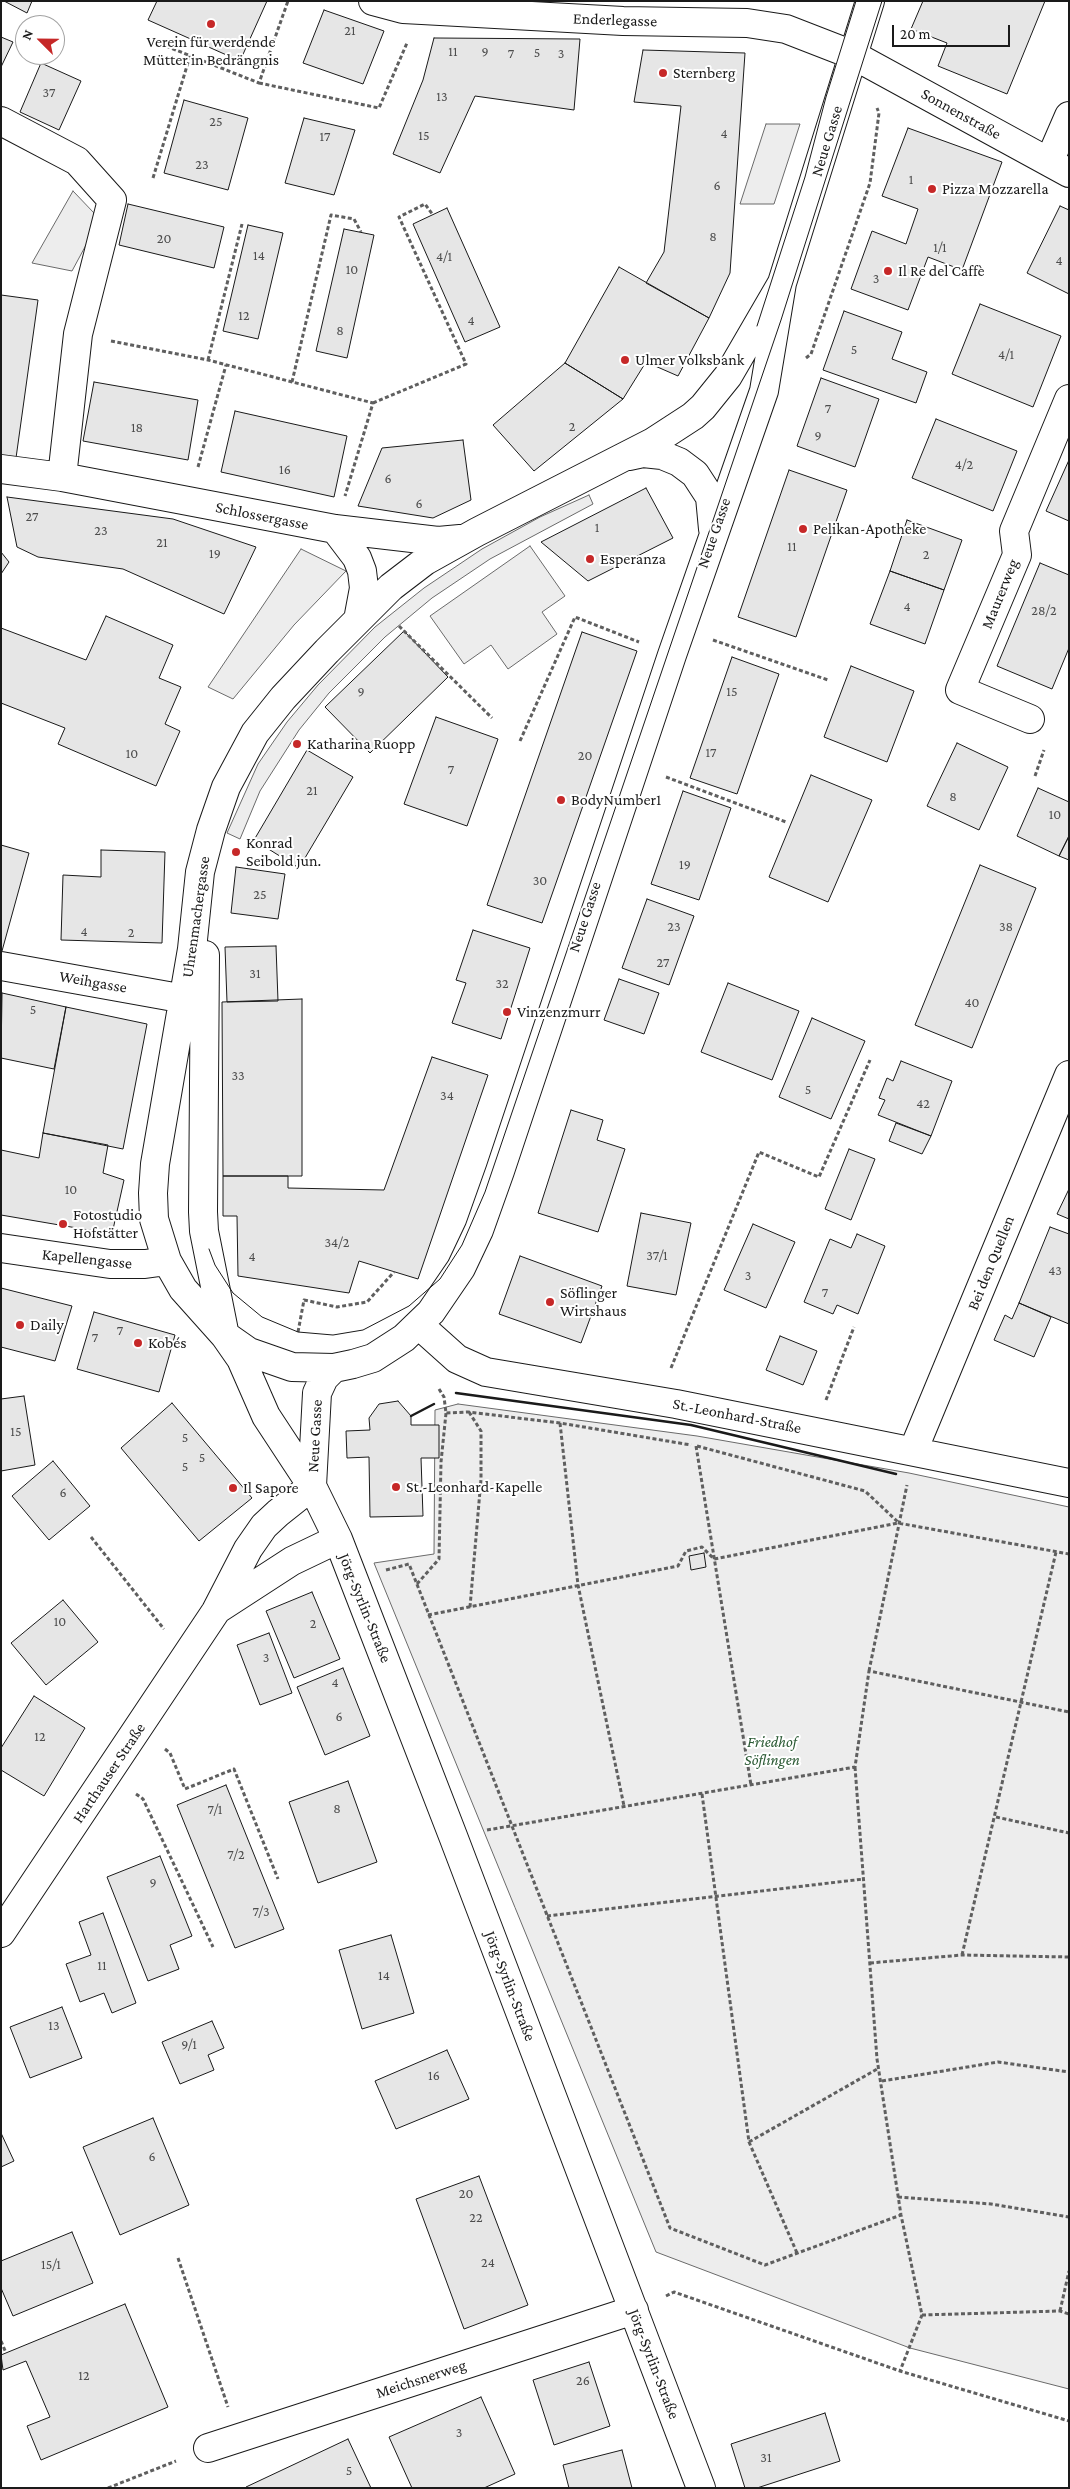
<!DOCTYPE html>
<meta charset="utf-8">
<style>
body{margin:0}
#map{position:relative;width:1070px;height:2489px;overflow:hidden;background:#fff;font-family:"Crimson Pro",serif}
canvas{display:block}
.frame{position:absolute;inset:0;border:2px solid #1a1a1a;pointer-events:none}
.north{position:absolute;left:15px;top:15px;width:50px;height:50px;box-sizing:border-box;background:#fff;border:1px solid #a3a3a3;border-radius:50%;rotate:293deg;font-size:14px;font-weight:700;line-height:20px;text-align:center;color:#1a1a1a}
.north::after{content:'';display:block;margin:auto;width:18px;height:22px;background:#c62828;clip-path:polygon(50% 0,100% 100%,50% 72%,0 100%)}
.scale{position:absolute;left:892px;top:25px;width:118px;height:22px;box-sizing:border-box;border:2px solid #1a1a1a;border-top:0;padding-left:6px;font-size:15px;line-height:18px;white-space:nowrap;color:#1a1a1a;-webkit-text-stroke:4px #fff;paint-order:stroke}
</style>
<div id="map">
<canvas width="1070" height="2489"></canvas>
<div class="frame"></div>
<div class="north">N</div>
<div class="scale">20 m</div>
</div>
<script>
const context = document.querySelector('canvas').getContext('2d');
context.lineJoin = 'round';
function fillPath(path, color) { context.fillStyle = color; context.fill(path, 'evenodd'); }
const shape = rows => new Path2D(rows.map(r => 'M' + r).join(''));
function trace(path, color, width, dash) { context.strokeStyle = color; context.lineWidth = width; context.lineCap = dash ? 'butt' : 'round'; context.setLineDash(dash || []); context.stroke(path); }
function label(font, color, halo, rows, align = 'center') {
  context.font = font + ' "Crimson Pro",serif'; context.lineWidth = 4; context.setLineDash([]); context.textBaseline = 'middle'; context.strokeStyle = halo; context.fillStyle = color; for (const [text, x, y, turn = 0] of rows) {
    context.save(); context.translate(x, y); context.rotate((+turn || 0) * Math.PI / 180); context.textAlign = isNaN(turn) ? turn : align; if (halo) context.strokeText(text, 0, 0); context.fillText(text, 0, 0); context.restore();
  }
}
const built = shape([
 [766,124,800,124,774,204,740,204,766,124],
 [73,191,94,213,93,232,72,271,32,263,73,191],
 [589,495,593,504,490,559,432,598,385,637,329,693,299,730,260,791,240,839,227,833,258,764,287,722,318,685,375,627,424,588,482,549,540,517,589,495],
 [530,546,565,596,542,612,557,634,508,669,491,645,464,664,430,616,530,546],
 [301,549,346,571,294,625,233,699,208,687,301,549],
 [458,1404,697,1436,909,1473,1069,1507,1069,2389,910,2348,656,2252,374,1563,434,1554,435,1410,458,1404]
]);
fillPath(built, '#ededed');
trace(built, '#6a6a6a', 1);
const building = shape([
 [4,1,32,1,27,13,4,1],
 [157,1,267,1,240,61,148,20,157,1],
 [923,1,1045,1,1007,94,938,66,947,43,911,29,923,1],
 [324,10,384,31,363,84,303,63,324,10],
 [1,37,13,42,1,67,1,37],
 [434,38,580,39,574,110,475,96,440,173,393,154,423,80,434,38],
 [643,50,745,53,730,273,709,318,646,283,664,252,681,106,634,102,643,50],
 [41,63,81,81,59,130,20,112,41,63],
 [184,100,248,118,228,190,164,173,184,100],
 [304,118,355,130,334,195,285,183,304,118],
 [908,128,1002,162,962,270,928,257,908,310,851,289,872,231,906,244,918,209,882,196,908,128],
 [128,204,224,227,214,268,119,245,128,204],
 [1060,206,1069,210,1069,294,1027,273,1060,206],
 [447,208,500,327,465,342,413,224,447,208],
 [248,225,283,233,258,339,223,331,248,225],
 [344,229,374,235,347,358,316,351,344,229],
 [619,267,709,318,678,376,646,362,623,399,565,363,619,267],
 [1,295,38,300,16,458,1,456,1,295],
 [980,304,1061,336,1033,407,952,374,980,304],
 [844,311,902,332,892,359,927,372,916,403,823,370,844,311],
 [565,363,623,399,534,471,493,425,565,363],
 [821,378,879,399,855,467,797,446,821,378],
 [94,382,198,400,188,460,83,441,94,382],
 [235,411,347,436,334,497,221,472,235,411],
 [936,419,1017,451,993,511,912,478,936,419],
 [463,440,471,500,433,518,358,506,382,448,463,440],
 [1069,460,1069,521,1046,511,1069,460],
 [789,470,847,490,796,637,738,617,789,470],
 [646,488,673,538,588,581,541,542,646,488],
 [7,497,173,519,256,547,224,614,123,569,38,557,17,547,7,497],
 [907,520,962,540,944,590,890,571,907,520],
 [1,552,9,562,1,574,1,552],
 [1040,563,1069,575,1069,648,1052,689,997,666,1040,563],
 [890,571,944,590,925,644,870,624,890,571],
 [106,616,173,645,159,678,181,687,165,724,180,731,156,786,58,744,65,728,1,703,1,628,86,660,106,616],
 [404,631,448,677,370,753,325,707,404,631],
 [582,632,637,651,542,923,487,905,582,632],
 [732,657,779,674,737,794,690,778,732,657],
 [851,666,914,691,887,762,824,737,851,666],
 [436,717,498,739,467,826,404,804,436,717],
 [957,743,1008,767,979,830,927,806,957,743],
 [307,750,353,777,299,868,254,840,307,750],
 [811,775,872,800,828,902,769,877,811,775],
 [1038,788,1069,802,1069,836,1059,856,1017,836,1038,788],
 [683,791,731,808,699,900,651,884,683,791],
 [1069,836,1069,860,1059,856,1069,836],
 [1,845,29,853,2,951,1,951,1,845],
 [101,850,165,852,162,943,61,940,63,875,101,877,101,850],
 [980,865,1036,888,972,1048,915,1025,980,865],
 [236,867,285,874,278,919,231,913,236,867],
 [647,899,694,916,669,985,622,968,647,899],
 [473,930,530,948,501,1039,452,1023,466,983,456,980,473,930],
 [276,946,278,1001,227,1002,225,947,276,946],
 [619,979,659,993,644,1034,604,1020,619,979],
 [728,983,799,1011,772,1080,701,1052,728,983],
 [2,993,66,1007,54,1069,1,1058,2,993],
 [302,999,302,1176,223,1176,222,1002,302,999],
 [66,1007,147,1024,123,1149,43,1133,66,1007],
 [812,1018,865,1041,831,1119,779,1097,812,1018],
 [432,1057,488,1075,418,1279,359,1261,349,1293,238,1276,237,1216,223,1216,223,1176,288,1176,288,1188,384,1190,432,1057],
 [901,1061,952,1081,931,1136,878,1115,885,1100,879,1098,887,1078,893,1081,901,1061],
 [571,1110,603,1120,597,1140,625,1149,598,1232,538,1213,571,1110],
 [896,1123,931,1136,922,1154,889,1141,896,1123],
 [43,1133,108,1145,103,1173,124,1180,112,1234,1,1215,1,1150,39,1158,43,1133],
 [849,1149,875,1159,851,1220,825,1209,849,1149],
 [1069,1189,1069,1219,1057,1214,1069,1189],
 [641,1213,691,1223,676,1295,627,1286,641,1213],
 [753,1224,795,1242,766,1308,724,1290,753,1224],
 [1050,1227,1069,1234,1069,1324,1019,1303,1050,1227],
 [857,1234,885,1246,858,1314,837,1305,833,1314,804,1302,830,1239,851,1248,857,1234],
 [520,1256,602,1286,581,1343,499,1314,520,1256],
 [1,1288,72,1306,55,1361,1,1347,1,1288],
 [1019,1303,1051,1317,1034,1357,994,1340,1005,1315,1012,1319,1019,1303],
 [94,1312,175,1335,159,1392,77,1369,94,1312],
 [780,1336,817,1351,803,1385,766,1370,780,1336],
 [24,1396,35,1465,1,1471,1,1399,24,1396],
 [398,1401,411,1416,411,1425,439,1425,439,1458,421,1458,423,1516,370,1517,369,1457,347,1458,346,1431,370,1430,369,1418,379,1404,398,1401],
 [172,1403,252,1498,199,1541,121,1448,172,1403],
 [53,1461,90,1506,49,1540,12,1496,53,1461],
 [704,1553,706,1567,691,1570,689,1556,704,1553],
 [312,1592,340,1659,294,1678,266,1611,312,1592],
 [63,1600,98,1642,46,1685,11,1643,63,1600],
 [269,1633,292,1693,260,1705,237,1645,269,1633],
 [343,1668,370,1736,325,1755,297,1687,343,1668],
 [34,1696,85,1728,44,1796,1,1770,1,1748,34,1696],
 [348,1781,377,1862,318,1883,289,1802,348,1781],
 [226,1785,284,1929,235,1948,177,1805,226,1785],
 [160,1856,192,1936,170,1945,179,1969,148,1981,107,1877,160,1856],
 [103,1913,136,2003,112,2013,104,1993,80,2002,66,1964,91,1955,79,1922,103,1913],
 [391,1935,414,2013,362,2029,339,1950,391,1935],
 [62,2007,82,2058,30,2078,10,2027,62,2007],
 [212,2021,224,2048,208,2055,214,2070,180,2084,162,2042,212,2021],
 [447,2050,469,2099,396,2129,375,2081,447,2050],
 [153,2118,189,2205,120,2235,83,2147,153,2118],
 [1,2133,14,2161,1,2167,1,2133],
 [479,2176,528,2305,464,2329,416,2199,479,2176],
 [72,2232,93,2283,13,2316,1,2288,1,2261,72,2232],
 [125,2304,168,2407,41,2460,27,2426,50,2417,26,2361,3,2370,1,2355,125,2304],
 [589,2362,610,2426,554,2445,533,2380,589,2362],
 [481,2397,515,2474,484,2488,412,2488,389,2437,481,2397],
 [825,2413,840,2461,757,2488,745,2488,731,2444,825,2413],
 [348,2439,371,2488,247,2488,246,2487,348,2439],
 [622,2450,632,2488,569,2488,563,2465,622,2450]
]);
fillPath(building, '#e6e6e6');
trace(building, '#1a1a1a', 1);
const minor = shape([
 [373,1,403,9,422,10,623,21,747,23,786,29,853,55,1069,173],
 [1,121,77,161,112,200,78,334,62,477],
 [1049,162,1069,116],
 [629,456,643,453,662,455,679,462,695,474,710,497,713,529],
 [1,469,62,477,335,529,438,541,460,539],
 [335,529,357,558,362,571,364,588,358,620],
 [1030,719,960,690,1017,555,1014,531,1069,399],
 [205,955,203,1212,204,1231,225,1336],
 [1,966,185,999],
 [1,1248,110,1264,145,1264,167,1261],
 [419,1325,457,1359,486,1372,676,1404,1069,1483],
 [229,1338,249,1352,292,1367,334,1368,353,1364,373,1358,404,1338,431,1312,461,1268,479,1230,500,1171,672,655,764,391,782,283,870,1],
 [913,1451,1069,1075],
 [312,1486,317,1393,324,1378,334,1368],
 [218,1609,292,1561,338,1539],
 [1,1933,216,1611,248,1549,264,1526,278,1513,312,1486],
 [208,2448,634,2310],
 [701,2488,453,1836,338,1539,312,1486,266,1416,241,1359,225,1336,183,1289,167,1261,154,1219,153,1193,155,1164,192,949,200,872,211,830,226,787,255,733,283,698,327,651,391,587,425,561,477,532,653,442,693,416,703,407,728,376,782,283]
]);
trace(minor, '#1a1a1a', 30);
trace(shape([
 [148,39,259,83,288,1],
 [259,83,379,108,407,43],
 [153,178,190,56],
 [111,341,208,360,373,403,345,496],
 [806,358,811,354,870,183,879,113,877,108],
 [208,360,242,224],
 [292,382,331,215,354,219,361,232],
 [373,403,466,364,399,217,425,204,433,215],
 [198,467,226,365],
 [399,626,492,718],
 [713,640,828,680],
 [520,741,575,617,639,642],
 [1035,776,1044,750],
 [666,777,786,822],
 [298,1332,304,1300,337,1307,367,1302,394,1272],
 [671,1368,759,1152,819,1177,870,1060],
 [439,1389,444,1397,446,1413,468,1412,560,1423,691,1445],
 [826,1400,854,1327],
 [469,1412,481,1431,481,1479,470,1607],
 [560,1423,578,1585,624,1806],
 [696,1446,751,1785],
 [697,1446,865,1491,898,1522],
 [91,1537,164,1629],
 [386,1570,409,1564,670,2228,765,2265,901,2215],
 [417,1584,439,1559,441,1462,446,1413],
 [428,1615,678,1566,686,1551,702,1547,714,1559,898,1523,1069,1554],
 [869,1671,907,1485],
 [165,1749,170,1753,185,1789,234,1769,278,1879],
 [855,1767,877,2059,901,2215,922,2315,900,2371],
 [136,1794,143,1799,213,1947],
 [702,1794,749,2142,797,2253],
 [996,1817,1069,1833],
 [487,1830,855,1767,869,1671,1069,1712],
 [547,1916,864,1879],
 [962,1955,1056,1552],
 [870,1963,962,1955,1069,1957],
 [882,2081,998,2062,1069,2072],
 [749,2142,879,2068],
 [898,2197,991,2204,1069,2217],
 [178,2258,228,2407],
 [666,2296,674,2292,900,2371,1069,2421],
 [1060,2311,1069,2271],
 [922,2315,1060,2311,1069,2314],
 [1,2341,6,2353],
 [108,2488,176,2461]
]), '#5f5f5f', 3, [4, 2.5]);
trace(minor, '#fff', 28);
trace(shape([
 [757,326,805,177,826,97,856,1],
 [209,1249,215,1265,233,1293,262,1317,298,1332,333,1335,363,1330,409,1306,440,1279,462,1245,485,1192,781,320,882,1]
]), '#1a1a1a', 1);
trace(shape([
 [456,1393,691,1425,896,1474],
 [411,1416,434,1404]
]), '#1a1a1a', 2.5);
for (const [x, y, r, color] of [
 [211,24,5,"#c62828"],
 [663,73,5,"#c62828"],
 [932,189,5,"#c62828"],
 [888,271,5,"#c62828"],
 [625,360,5,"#c62828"],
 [803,529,5,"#c62828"],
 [590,559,5,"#c62828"],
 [297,744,5,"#c62828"],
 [561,800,5,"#c62828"],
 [236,852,5,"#c62828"],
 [507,1012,5,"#c62828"],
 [63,1224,5,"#c62828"],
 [550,1302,5,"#c62828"],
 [20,1325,5,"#c62828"],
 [138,1343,5,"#c62828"],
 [396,1487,5,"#c62828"],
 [233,1488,5,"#c62828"]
]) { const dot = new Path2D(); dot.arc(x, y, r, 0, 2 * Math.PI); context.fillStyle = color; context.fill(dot); trace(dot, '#fff', 2); }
label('14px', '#4d4d4d', null, [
 ["21",350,31],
 ["11",453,52],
 ["9",485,52],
 ["5",537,53],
 ["7",511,54],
 ["3",561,54],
 ["37",49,93],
 ["13",442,97],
 ["25",216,122],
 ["4",724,134],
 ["15",424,136],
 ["17",325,137],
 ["23",202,165],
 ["1",911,180],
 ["6",717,186],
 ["8",713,237],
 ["20",164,239],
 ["1/1",940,248],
 ["14",259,256],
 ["4/1",444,257],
 ["4",1059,261],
 ["10",352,270],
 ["3",876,279],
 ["12",244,316],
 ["4",471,321],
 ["8",340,331],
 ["5",854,350],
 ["4/1",1006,355],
 ["7",828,409],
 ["2",572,427],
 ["18",137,428],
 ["9",818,436],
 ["4/2",964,465],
 ["16",285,470],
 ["6",388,479],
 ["6",419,504],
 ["27",32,517],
 ["1",597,528],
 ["23",101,531],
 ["21",162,543],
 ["11",792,547],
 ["19",215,554],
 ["2",926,555],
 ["4",907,607],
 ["28/2",1044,611],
 ["9",361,692],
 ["15",732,692],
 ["17",711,753],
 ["10",132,754],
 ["20",585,756],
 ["7",451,770],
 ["21",312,791],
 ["8",953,797],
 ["10",1055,815],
 ["19",685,865],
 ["30",540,881],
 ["25",260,895],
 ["23",674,927],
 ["38",1006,927],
 ["4",84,932],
 ["2",131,933],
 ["27",663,963],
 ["31",255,974],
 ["32",502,984],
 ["40",972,1003],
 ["5",33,1010],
 ["33",238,1076],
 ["5",808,1090],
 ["34",447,1096],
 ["42",923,1104],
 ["10",71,1190],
 ["34/2",337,1243],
 ["37/1",657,1256],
 ["4",252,1257],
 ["43",1055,1271],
 ["3",748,1276],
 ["7",825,1293],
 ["7",120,1331],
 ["7",95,1338],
 ["15",16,1432],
 ["5",185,1438],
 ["5",202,1458],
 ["5",185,1467],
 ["6",63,1493],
 ["10",60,1622],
 ["2",313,1624],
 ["3",266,1658],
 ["4",335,1683],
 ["6",339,1717],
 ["12",40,1737],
 ["8",337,1809],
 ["7/1",215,1810],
 ["7/2",236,1855],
 ["9",153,1883],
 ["7/3",261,1912],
 ["11",102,1966],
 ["14",384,1976],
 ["13",54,2026],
 ["9/1",189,2045],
 ["16",434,2076],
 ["6",152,2157],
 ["20",466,2194],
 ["22",476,2218],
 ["24",488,2263],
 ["15/1",51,2265],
 ["12",84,2376],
 ["26",583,2381],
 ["3",459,2433],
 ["31",766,2458],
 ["5",349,2471]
]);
label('16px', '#1a1a1a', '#fff', [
 ["Enderlegasse",615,20,2],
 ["Sonnenstraße",961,114,29],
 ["Neue Gasse",827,141,-73],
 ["Schlossergasse",262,516,11],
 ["Neue Gasse",714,533,-71],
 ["Maurerweg",1000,594,-68],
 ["Uhrenmachergasse",196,917,-82],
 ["Neue Gasse",585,917,-72],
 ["Weihgasse",93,982,10],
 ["Kapellengasse",87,1259,6],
 ["Bei den Quellen",991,1263,-68],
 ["St.-Leonhard-Straße",737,1416,11],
 ["Neue Gasse",315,1436,-87],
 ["Jörg-Syrlin-Straße",365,1608,68],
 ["Harthauser Straße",109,1773,-56],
 ["Jörg-Syrlin-Straße",510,1986,69],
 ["Jörg-Syrlin-Straße",654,2364,69],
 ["Meichsnerweg",421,2379,-18]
]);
label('16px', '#1a1a1a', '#fff', [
 ["Verein für werdende",211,42,"center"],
 ["Mütter in Bedrängnis",211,60,"center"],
 ["Sternberg",673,73],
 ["Pizza Mozzarella",942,189],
 ["Il Re del Caffè",898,271],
 ["Ulmer Volksbank",635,360],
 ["Pelikan-Apotheke",813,529],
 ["Esperanza",600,559],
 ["Katharina Ruopp",307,744],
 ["BodyNumber1",571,800],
 ["Konrad",246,843],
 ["Seibold jun.",246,861],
 ["Vinzenzmurr",517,1012],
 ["Fotostudio",73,1215],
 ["Hofstätter",73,1233],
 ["Söflinger",560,1293],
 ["Wirtshaus",560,1311],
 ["Daily",30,1325],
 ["Kobés",148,1343],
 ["St.-Leonhard-Kapelle",406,1487],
 ["Il Sapore",243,1488]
], 'left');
label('italic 16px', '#2b5a34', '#fff', [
 ["Friedhof",772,1742],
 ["Söflingen",772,1760]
]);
</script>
